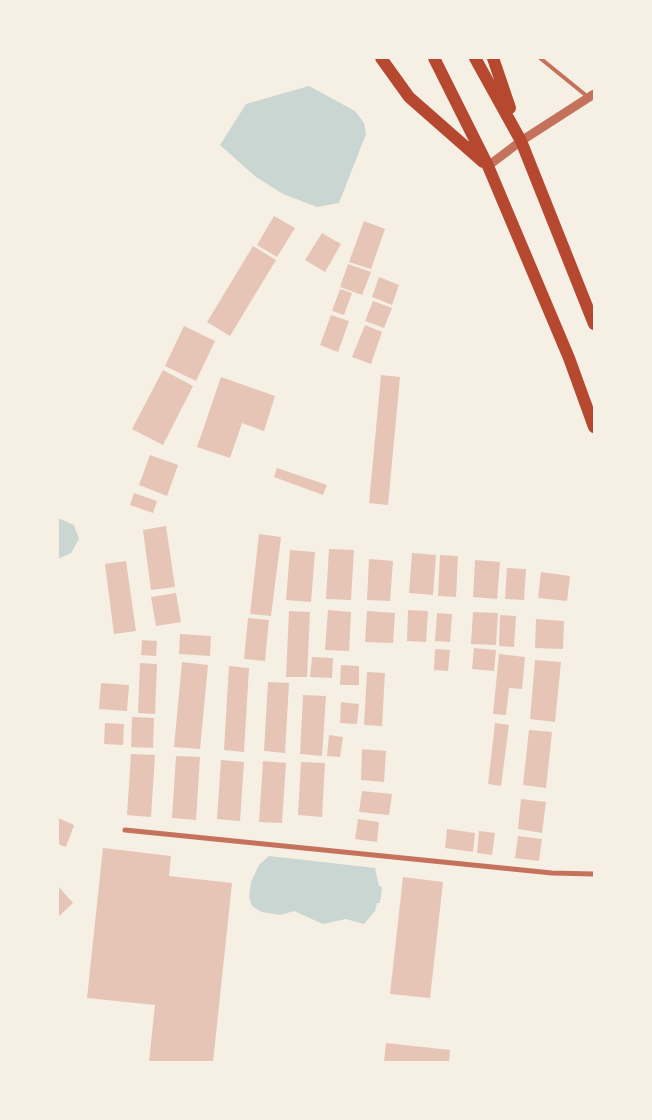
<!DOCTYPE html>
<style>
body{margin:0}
#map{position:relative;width:652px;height:1120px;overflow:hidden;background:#f6efe4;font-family:"Exo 2",sans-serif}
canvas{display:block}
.frame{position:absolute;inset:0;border:59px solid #f6efe4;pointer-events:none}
</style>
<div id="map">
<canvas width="652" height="1120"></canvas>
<div class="frame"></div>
</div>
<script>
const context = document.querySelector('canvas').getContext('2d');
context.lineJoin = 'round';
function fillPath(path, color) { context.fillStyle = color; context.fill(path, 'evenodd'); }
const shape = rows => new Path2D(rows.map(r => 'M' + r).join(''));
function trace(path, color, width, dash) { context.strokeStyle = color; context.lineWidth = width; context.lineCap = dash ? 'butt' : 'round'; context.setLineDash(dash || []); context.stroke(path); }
fillPath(shape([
 [309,86,355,111,364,123,366,134,339,203,317,207,283,194,256,177,220,145,246,104],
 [58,518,74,525,79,539,71,553,58,559],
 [269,856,375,868,379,886,382,887,380,903,377,903,375,911,364,924,346,919,323,924,294,911,280,915,262,912,252,906,249,897,251,882,259,865]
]), '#c9d6d2');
fillPath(shape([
 [274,216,295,228,277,257,257,245],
 [364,221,385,229,371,269,349,262],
 [322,233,341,244,325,272,305,260],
 [253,246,276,260,230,336,207,322],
 [348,264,371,272,362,295,340,287],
 [379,277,399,285,392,305,372,297],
 [340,289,352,293,344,315,332,311],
 [373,301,392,308,384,328,365,321],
 [331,315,349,321,338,352,320,345],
 [365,325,382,332,371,364,352,357],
 [184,326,215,341,196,381,165,366],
 [163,370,193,386,163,445,132,429],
 [381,375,400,377,388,505,369,503],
 [221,377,275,396,264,431,242,423,230,458,197,447],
 [150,455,178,465,167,496,139,485],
 [277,468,327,485,323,495,274,477],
 [134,493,157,501,153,513,130,505],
 [166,526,175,587,151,590,143,530],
 [259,534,281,537,271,616,250,614],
 [329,549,354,550,351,600,326,599],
 [290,550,315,552,311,602,286,600],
 [412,553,436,555,433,595,409,593],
 [440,555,458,556,456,597,438,596],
 [369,559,393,561,390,601,367,600],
 [475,560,500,562,497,599,473,597],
 [126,561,136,631,114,634,105,564],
 [507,568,526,569,524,600,505,599],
 [541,572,570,576,567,601,538,598],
 [176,593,181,622,156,626,151,597],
 [328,610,351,612,349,651,325,650],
 [408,610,428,611,426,642,407,641],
 [289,611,310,612,307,677,286,677],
 [367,611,395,613,393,643,365,642],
 [473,612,498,613,496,645,471,644],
 [437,613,452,614,450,642,435,641],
 [500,615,516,616,514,647,499,646],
 [248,618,269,620,265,661,244,659],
 [536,619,564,621,563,649,535,648],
 [180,634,211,636,210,656,179,654],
 [142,640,157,641,156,656,141,655],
 [474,648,496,650,494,671,472,669],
 [435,649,450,650,448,671,434,670],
 [499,654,525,657,522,689,509,688,506,715,493,714],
 [312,657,333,658,332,678,310,677],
 [535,660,561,662,555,722,530,719],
 [182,662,208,665,200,749,174,747],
 [140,663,157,664,155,714,138,713],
 [341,665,359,666,359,685,340,685],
 [229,666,249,668,244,752,224,750],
 [367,672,385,673,382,726,364,725],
 [268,682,289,683,285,753,264,751],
 [101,683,129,685,127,711,99,709],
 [303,695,326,696,322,756,300,754],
 [341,702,359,704,357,724,340,723],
 [132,717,154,718,153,748,131,747],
 [105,723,124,724,123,745,104,744],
 [495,723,509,725,501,786,488,784],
 [529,730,552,732,546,788,523,785],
 [329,735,343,737,340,757,327,756],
 [362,749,386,751,384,782,361,780],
 [131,754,155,755,151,817,127,815],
 [176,756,200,757,196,820,172,818],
 [221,760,244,762,240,821,217,819],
 [263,761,286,763,282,823,259,822],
 [301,762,325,763,322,817,298,815],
 [362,791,392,794,389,815,359,812],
 [521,799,546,802,542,833,518,829],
 [58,818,74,825,66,847,58,844],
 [358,819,379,822,377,842,355,839],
 [447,829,475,833,473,852,445,848],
 [479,831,495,833,492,855,477,853],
 [518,836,542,839,539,861,515,858],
 [103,848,171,856,169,876,232,883,213,1062,149,1062,155,1005,87,998],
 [403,877,443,882,430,998,390,994],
 [58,886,73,903,58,917],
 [386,1043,450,1050,449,1062,384,1062]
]), '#e6c5b7');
trace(shape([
 [540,58,588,97]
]), '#c5725c', 4);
trace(shape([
 [125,830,552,873,594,874]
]), '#c5725c', 5);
trace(shape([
 [488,166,521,141,594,94]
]), '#c5725c', 9);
trace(shape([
 [381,58,409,97,483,162],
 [434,58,488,166,569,358,594,427],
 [475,58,521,141,594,324],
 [493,58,510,108]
]), '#b5482f', 12);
</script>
